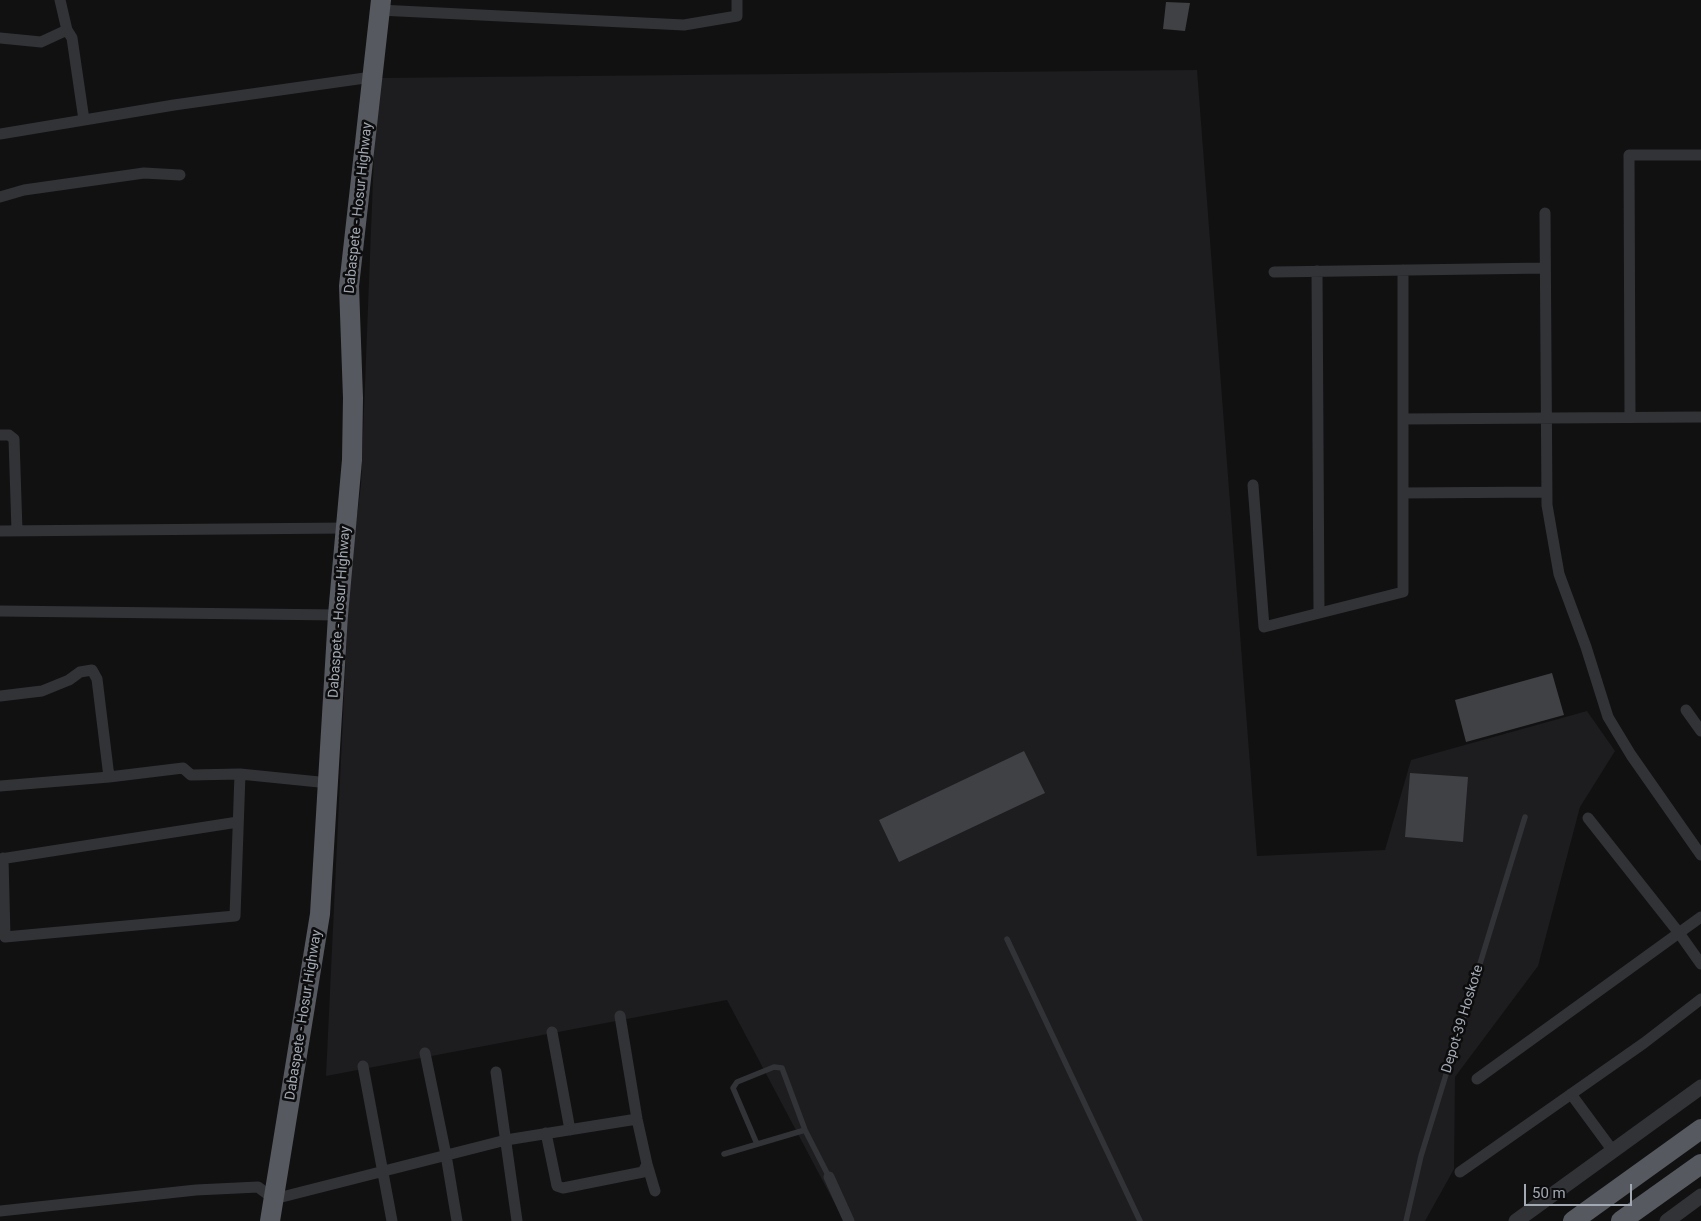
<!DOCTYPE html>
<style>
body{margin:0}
#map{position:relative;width:1701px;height:1221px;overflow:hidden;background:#111112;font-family:Roboto,sans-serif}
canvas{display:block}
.scale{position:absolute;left:1524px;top:1184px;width:108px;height:22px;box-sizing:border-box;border:2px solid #a2a9b3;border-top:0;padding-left:6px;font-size:15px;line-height:18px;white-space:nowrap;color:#a2a9b3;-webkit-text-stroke:4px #0c0c0d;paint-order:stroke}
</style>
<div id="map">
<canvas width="1701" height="1221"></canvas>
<div class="scale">50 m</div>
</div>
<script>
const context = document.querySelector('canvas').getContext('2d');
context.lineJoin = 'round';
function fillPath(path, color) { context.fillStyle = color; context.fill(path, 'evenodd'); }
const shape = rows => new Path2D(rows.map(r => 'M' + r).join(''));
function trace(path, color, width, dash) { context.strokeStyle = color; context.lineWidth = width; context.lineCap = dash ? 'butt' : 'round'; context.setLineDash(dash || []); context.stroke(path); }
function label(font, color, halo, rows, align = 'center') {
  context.font = font + ' Roboto,sans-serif'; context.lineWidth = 5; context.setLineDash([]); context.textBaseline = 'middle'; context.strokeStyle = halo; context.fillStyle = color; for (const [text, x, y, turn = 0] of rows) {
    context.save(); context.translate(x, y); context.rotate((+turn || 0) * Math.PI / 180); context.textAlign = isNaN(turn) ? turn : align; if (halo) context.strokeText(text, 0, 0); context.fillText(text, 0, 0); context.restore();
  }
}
fillPath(shape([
 [1197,70,1257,856,1385,850,1411,760,1587,711,1615,751,1580,807,1538,966,1455,1077,1454,1169,1425,1221,844,1221,727,1000,326,1076,350,569,361,485,377,78]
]), '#1d1d1f');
fillPath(shape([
 [1166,2,1190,3,1185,31,1163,29],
 [1552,673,1564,715,1466,742,1455,700],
 [1024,751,1045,793,899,862,879,820],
 [1410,773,1468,777,1463,842,1405,837]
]), '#404145');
trace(shape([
 [1007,939,1140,1221],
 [757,1144,733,1088,737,1082,774,1067,782,1068,805,1130,829,1177],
 [724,1154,805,1130],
 [1406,1221,1421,1156,1525,817]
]), '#323337', 5.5);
trace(shape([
 [60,0,67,30,72,38,84,120],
 [379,10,684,25,737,16,737,0],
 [0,38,41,42,67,30],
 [0,134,174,105,372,77],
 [0,197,24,190,144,173,180,175],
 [1545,213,1547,505,1559,574,1586,647,1608,717,1631,755,1701,855],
 [1317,271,1319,613],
 [1274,272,1545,268],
 [1630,417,1629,155,1701,155],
 [1403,419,1701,417],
 [0,435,9,435,14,439,17,531],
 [1253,485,1264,627,1403,592,1403,270],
 [1403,493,1547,492],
 [0,531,346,528],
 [0,611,338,615],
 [0,696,42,691,69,680,80,672,92,670,97,679,109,777,183,768,191,775,240,774],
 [1686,710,1701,731],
 [0,786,109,777],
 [1588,818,1679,933,1701,964],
 [3,858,5,937,235,916,240,774,329,783],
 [0,859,238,822],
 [552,1032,570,1130],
 [425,1053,446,1155,457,1221],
 [363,1066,392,1221],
 [496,1072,517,1221],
 [1477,1079,1701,917],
 [1571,1094,1613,1151],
 [546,1133,557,1186,563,1188,643,1172,647,1164,637,1119,620,1016],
 [647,1164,655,1191],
 [1460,1172,1644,1043,1701,999],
 [829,1177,849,1221],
 [0,1211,196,1190,258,1187,274,1199,506,1140,637,1119]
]), '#323337', 11);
trace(shape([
 [1516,1221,1701,1087],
 [1667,1221,1701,1196]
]), '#323337', 15);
trace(shape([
 [270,1221,320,914,338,615,352,460,353,398,349,286,381,0],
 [1573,1221,1701,1129],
 [1621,1221,1701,1164]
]), '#56595f', 20);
label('14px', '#a2a9b3', '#0c0c0d', [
 ["Dabaspete - Hosur Highway",359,208,-84],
 ["Dabaspete - Hosur Highway",340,612,-86],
 ["Dabaspete - Hosur Highway",304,1015,-81],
 ["Depot-39 Hoskote",1463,1019,-73]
]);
</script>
